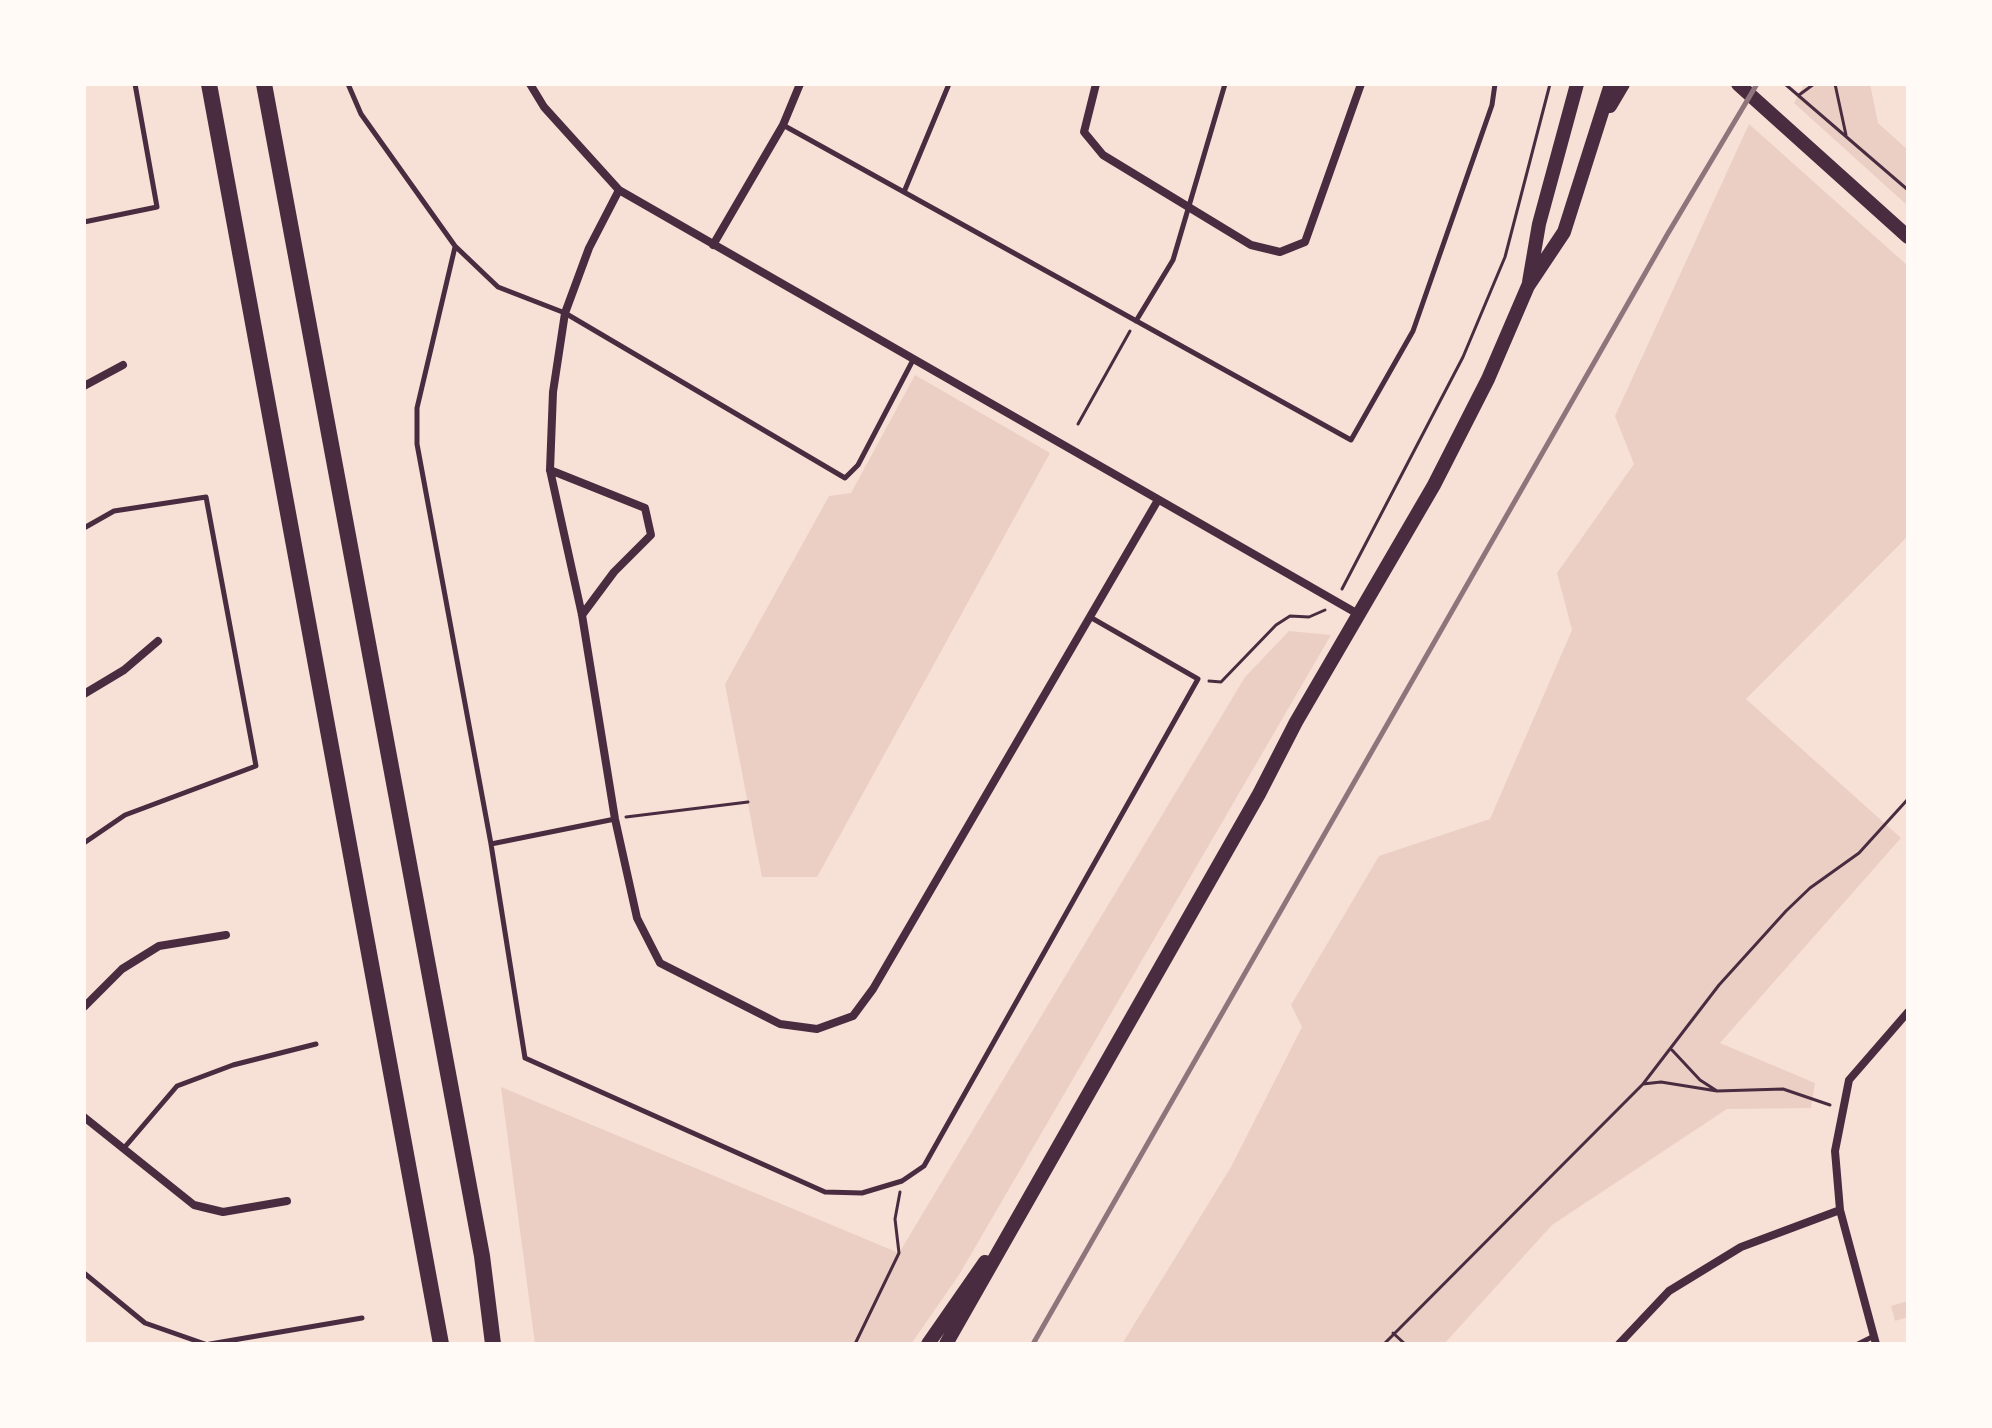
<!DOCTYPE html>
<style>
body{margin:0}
#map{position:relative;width:1992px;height:1428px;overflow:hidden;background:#f7e1d7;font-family:"Public Sans",sans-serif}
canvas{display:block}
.frame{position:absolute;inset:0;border:86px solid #fffaf5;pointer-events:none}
</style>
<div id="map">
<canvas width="1992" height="1428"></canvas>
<div class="frame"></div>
</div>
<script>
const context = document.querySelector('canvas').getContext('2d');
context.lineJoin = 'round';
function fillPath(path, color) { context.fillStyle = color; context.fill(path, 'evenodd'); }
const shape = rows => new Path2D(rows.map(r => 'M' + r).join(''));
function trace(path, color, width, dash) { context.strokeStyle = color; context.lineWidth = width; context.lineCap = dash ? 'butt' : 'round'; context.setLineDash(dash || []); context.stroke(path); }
fillPath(shape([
 [1804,84,1870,84,1878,123,1908,150,1908,206,1794,103],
 [1749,124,1908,266,1908,536,1746,699,1901,838,1720,1043,1815,1083,1811,1108,1727,1109,1552,1225,1444,1344,1122,1344,1231,1167,1302,1027,1291,1005,1379,856,1490,819,1572,630,1557,573,1634,464,1615,416],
 [915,375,1050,453,817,877,762,877,725,684,829,496,851,493],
 [1289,631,1331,635,959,1275,911,1344,535,1344,501,1087,899,1253,1245,677],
 [1908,1301,1908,1317,1895,1321,1891,1306]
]), '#ebcfc5');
trace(shape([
 [1785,84,1908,190],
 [1835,84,1846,135],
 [1799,95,1814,84],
 [1078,424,1130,331],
 [1342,589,1463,357,1505,257,1550,84],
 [1209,681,1221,682,1276,625,1290,616,1309,617,1325,610],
 [626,817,748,802],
 [1643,1084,1661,1082,1717,1091,1700,1080,1672,1050],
 [1717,1091,1783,1089,1830,1105],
 [1393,1333,1405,1344],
 [855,1344,899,1253,895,1219,900,1192],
 [1384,1344,1643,1084,1719,985,1786,911,1810,888,1859,853,1908,799]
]), '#4a2c40', 3);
trace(shape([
 [348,84,361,114,455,246,498,287,565,313,845,478,858,465,913,360],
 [783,125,1351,440,1413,331,1492,105,1495,84],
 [904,192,949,84],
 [84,222,157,207,135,84],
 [455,247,417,408,417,444,491,844,615,819],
 [1136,321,1173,260,1225,84],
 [84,528,114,511,206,497,256,766,125,815,84,843],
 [491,844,525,1058,825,1192,862,1193,902,1181,924,1166,1198,679,1090,617],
 [124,1148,177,1086,233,1065,316,1044],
 [84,1273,145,1323,205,1344],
 [210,1344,362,1318],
 [1858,1344,1874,1336]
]), '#4a2c40', 5);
trace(shape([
 [530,84,544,107,619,190,1358,614],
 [1096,84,1084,132,1103,155,1251,245,1280,252,1305,242,1361,84],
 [619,190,589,248,565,313,553,392,550,470,582,615,615,819,637,918,660,963,780,1024,817,1029,853,1016,873,989,1158,500],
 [713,245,783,125,800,84],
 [84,386,123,365],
 [550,470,645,508,651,535,614,572,582,615],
 [84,694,124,670,158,641],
 [84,1007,122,969,159,946,226,935],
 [84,1117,194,1205,223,1212,287,1201],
 [1619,1344,1669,1291,1741,1247,1840,1210],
 [1876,1344,1840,1210,1835,1151,1849,1080,1908,1012]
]), '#4a2c40', 8);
trace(shape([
 [1738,84,1908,237],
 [1610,106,1623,84],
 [1529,282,1539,224,1577,84],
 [928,1344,985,1262],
 [946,1344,1259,794,1296,722,1434,485,1488,379,1528,286,1564,232,1611,84]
]), '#4a2c40', 14);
trace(shape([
 [209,84,441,1344],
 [264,84,482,1256,493,1344]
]), '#4a2c40', 16);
trace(shape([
 [1033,1344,1667,235,1757,84]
]), '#8f747c', 5);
</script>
